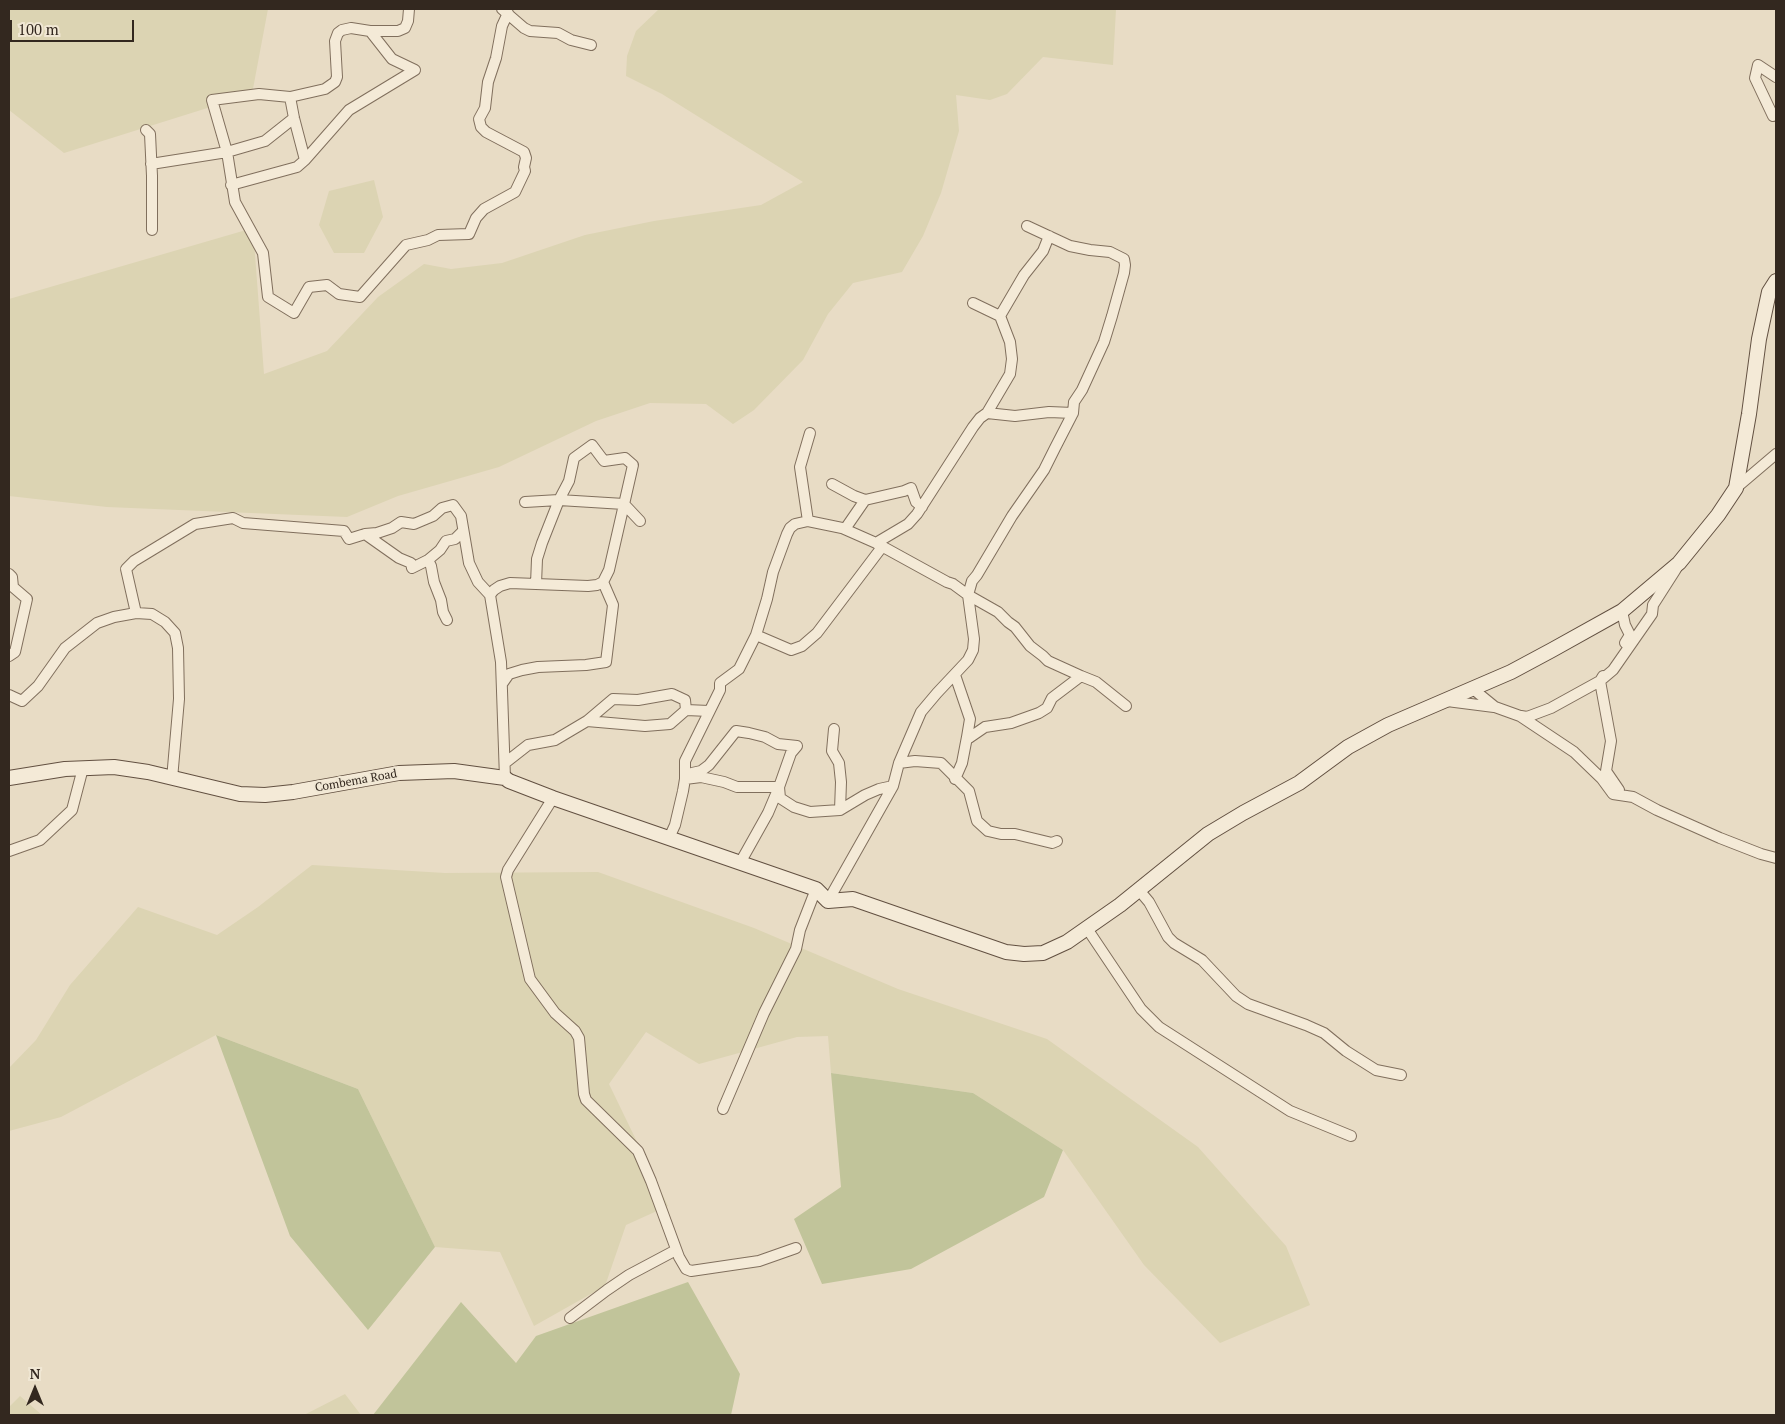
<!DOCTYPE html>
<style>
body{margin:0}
#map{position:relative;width:1785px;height:1424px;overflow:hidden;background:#e8dcc5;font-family:"PT Serif",serif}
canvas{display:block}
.frame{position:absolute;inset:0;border:10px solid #33281f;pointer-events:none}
.north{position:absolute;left:10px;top:1364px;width:50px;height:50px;-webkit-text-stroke:4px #f0e7d4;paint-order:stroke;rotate:0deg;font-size:14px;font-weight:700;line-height:20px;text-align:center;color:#33281f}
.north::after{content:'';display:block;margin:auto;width:18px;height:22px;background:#33281f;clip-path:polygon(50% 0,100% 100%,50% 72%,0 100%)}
.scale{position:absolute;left:10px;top:20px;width:124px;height:22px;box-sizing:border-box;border:2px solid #33281f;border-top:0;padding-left:6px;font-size:15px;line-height:18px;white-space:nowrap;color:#33281f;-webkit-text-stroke:4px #f0e7d4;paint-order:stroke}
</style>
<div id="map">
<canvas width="1785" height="1424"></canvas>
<div class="frame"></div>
<div class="north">N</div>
<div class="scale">100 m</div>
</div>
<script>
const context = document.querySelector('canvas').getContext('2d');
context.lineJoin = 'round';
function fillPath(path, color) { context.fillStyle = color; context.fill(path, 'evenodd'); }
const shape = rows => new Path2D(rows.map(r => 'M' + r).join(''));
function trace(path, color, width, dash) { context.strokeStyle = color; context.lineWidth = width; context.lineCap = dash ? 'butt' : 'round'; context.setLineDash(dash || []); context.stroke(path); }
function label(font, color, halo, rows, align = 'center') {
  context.font = font + ' "PT Serif",serif'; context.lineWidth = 4; context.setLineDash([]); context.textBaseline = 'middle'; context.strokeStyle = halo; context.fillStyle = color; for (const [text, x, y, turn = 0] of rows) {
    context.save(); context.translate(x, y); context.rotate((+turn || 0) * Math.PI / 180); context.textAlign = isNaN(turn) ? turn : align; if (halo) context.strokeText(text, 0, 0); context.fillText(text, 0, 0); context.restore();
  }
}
fillPath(shape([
 [9,9,268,9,252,94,64,153,9,110],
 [659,9,1116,9,1113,65,1043,57,1007,94,990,100,956,95,959,131,941,193,923,236,902,272,853,283,828,314,803,360,754,410,733,424,706,404,650,403,596,421,499,467,398,496,347,517,107,507,9,496,9,299,253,228,264,374,327,351,378,297,424,264,451,269,502,263,585,235,654,221,761,205,803,182,662,94,626,76,627,56,636,31],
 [374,180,383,217,364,253,334,253,319,225,329,191],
 [312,865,445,873,598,872,754,928,898,989,1047,1039,1198,1147,1286,1246,1310,1305,1220,1343,1144,1265,1063,1150,973,1093,831,1073,828,1036,797,1037,699,1064,646,1032,609,1084,668,1206,626,1225,605,1286,534,1326,500,1252,435,1247,358,1089,216,1035,61,1117,9,1131,9,1068,36,1040,70,985,138,907,217,935,258,907],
 [345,1394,361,1415,304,1415],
 [20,1396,42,1415,9,1415,9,1407]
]), '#dcd4b3');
fillPath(shape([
 [216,1035,358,1089,435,1247,368,1330,290,1236],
 [831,1073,973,1093,1063,1150,1044,1197,911,1269,822,1284,794,1219,841,1187],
 [688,1282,740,1374,731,1415,373,1415,461,1302,516,1363,536,1336]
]), '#c1c49a');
const street = shape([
 [409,9,408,21,405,28,398,31,370,31,351,28,342,30,338,33,335,41,337,77,335,82,325,89,290,97,259,94,212,100,227,152,235,202,263,253,268,297,294,313,309,287,327,285,339,294,360,297,406,245,428,240,438,235,469,234,476,218,484,209,515,192,525,171,524,167,526,158,524,152,486,132,481,127,479,119,485,108,488,82,496,58,502,26,508,13],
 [502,9,524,28,530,31,558,33,571,40,591,45],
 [370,31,392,59,415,70],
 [1776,77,1758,65,1755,78,1773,116,1776,114],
 [290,97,294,118,305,160],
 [146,130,150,134,152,176,152,230],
 [151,164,227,152,265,141,294,118],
 [231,185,297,167,305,160,349,110,415,70],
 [1000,316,1024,275,1043,251,1049,236],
 [987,413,1015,416,1049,412,1073,413],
 [832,484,854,496,865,500],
 [1736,488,1776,454],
 [525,502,559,500,624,504,640,521],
 [808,521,800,467,810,433],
 [845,529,865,500,904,491,911,488,916,502,922,507],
 [365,534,377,533,392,528,401,522,414,524,433,516,442,508,453,505,461,516,469,563,478,582,490,595],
 [876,543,908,524,917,514,973,427,980,418,987,413,1010,374,1012,359,1010,342,1000,316,973,303],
 [9,574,12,577,13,587,27,599,15,652,9,656],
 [1622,611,1625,625,1630,635,1625,643],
 [136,613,126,569,134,561,195,524,233,518,243,523,344,531,349,539,365,534,399,558,411,563,412,568,428,560],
 [447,620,443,612,441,600,434,582,431,566,428,560,440,550,446,541,455,539,463,531],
 [756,635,791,650,802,646,817,633,882,547],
 [955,675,970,719,967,737,969,738,985,727,1011,723,1039,713,1047,708,1052,698,1081,676,1096,682,1126,706],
 [1603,676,1600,681,1611,741,1606,771,1619,790],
 [502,684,509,674,522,670,538,667,586,665,606,662,613,605,603,582],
 [1473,689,1495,707,1520,716,1574,752,1602,779,1613,794,1633,797,1657,810,1720,838,1761,854,1776,858],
 [9,695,22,701,38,686,65,648,97,623,114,617,136,613,152,614,165,622,175,633,178,648,179,699,172,779],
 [1447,701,1494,707],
 [1521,716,1527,717,1551,708,1600,681,1613,670,1652,614,1653,605,1676,569],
 [587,721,645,726,670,724,686,710,709,711],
 [834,729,832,751,839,763,841,782,840,810],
 [797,746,791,753,779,787,780,798,794,807,810,812,840,810,865,795,879,789,893,786],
 [505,763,528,745,555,740,587,721,613,699,638,700,672,694,685,700,686,710],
 [899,763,915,761,941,763,969,791,977,821,988,831,1001,834,1015,834,1052,843,1057,841],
 [505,778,501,662,490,595,494,590,500,586,510,583,588,586,597,585,603,582,609,570,633,465,625,458,604,461,592,445,574,458,569,481,559,500,542,543,537,559,536,584],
 [955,779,962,763,967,737],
 [553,798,508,870,506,877,530,979,555,1013,575,1031,579,1038,584,1094,586,1100,638,1151,651,1181,679,1257,686,1269,691,1271,759,1261,796,1248],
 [669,838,675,825,683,791,685,779,685,761,720,690,720,683,739,669,756,635,767,599,773,572,787,534,790,528,795,524,808,521,842,528,876,543,947,582,953,584,968,595,998,612,1008,622,1015,627,1030,646,1043,656,1048,661,1081,676],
 [9,851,40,840,72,810,83,768],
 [740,863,768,813,779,787,737,787,724,782,701,777,685,779,692,773,701,771,709,765,736,731,749,733,765,737,778,744,797,746],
 [1138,889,1149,902,1168,937,1174,943,1202,960,1236,996,1248,1004,1306,1025,1324,1033,1346,1051,1376,1070,1401,1075],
 [828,901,893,786,899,763,921,712,937,693,968,660,973,650,974,639,968,595,972,581,977,575,1012,516,1044,470,1055,448,1073,413,1074,402,1082,390,1104,342,1112,316,1124,273,1125,265,1124,259,1110,252,1090,250,1070,246,1027,226],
 [1086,927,1141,1009,1159,1027,1290,1111,1351,1136],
 [723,1109,764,1013,796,949,800,930,816,889],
 [570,1318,607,1290,629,1275,676,1250]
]);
const secondary = shape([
 [9,778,65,769,114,767,148,772,240,794,265,795,293,792,399,773,454,771,505,778,509,781,553,798,816,889,828,901,853,899,1006,952,1024,954,1043,953,1067,942,1120,905,1208,834,1243,813,1299,783,1348,747,1388,725,1511,672,1552,650,1622,611,1679,563,1718,515,1736,488,1749,414,1759,339,1769,292,1776,281]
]);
trace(street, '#806f5d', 12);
trace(secondary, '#625041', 16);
trace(street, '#f4ead7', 10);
trace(secondary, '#f4ead7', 14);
label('12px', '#33281f', '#f0e7d4', [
 ["Combema Road",356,781,-10]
]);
</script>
